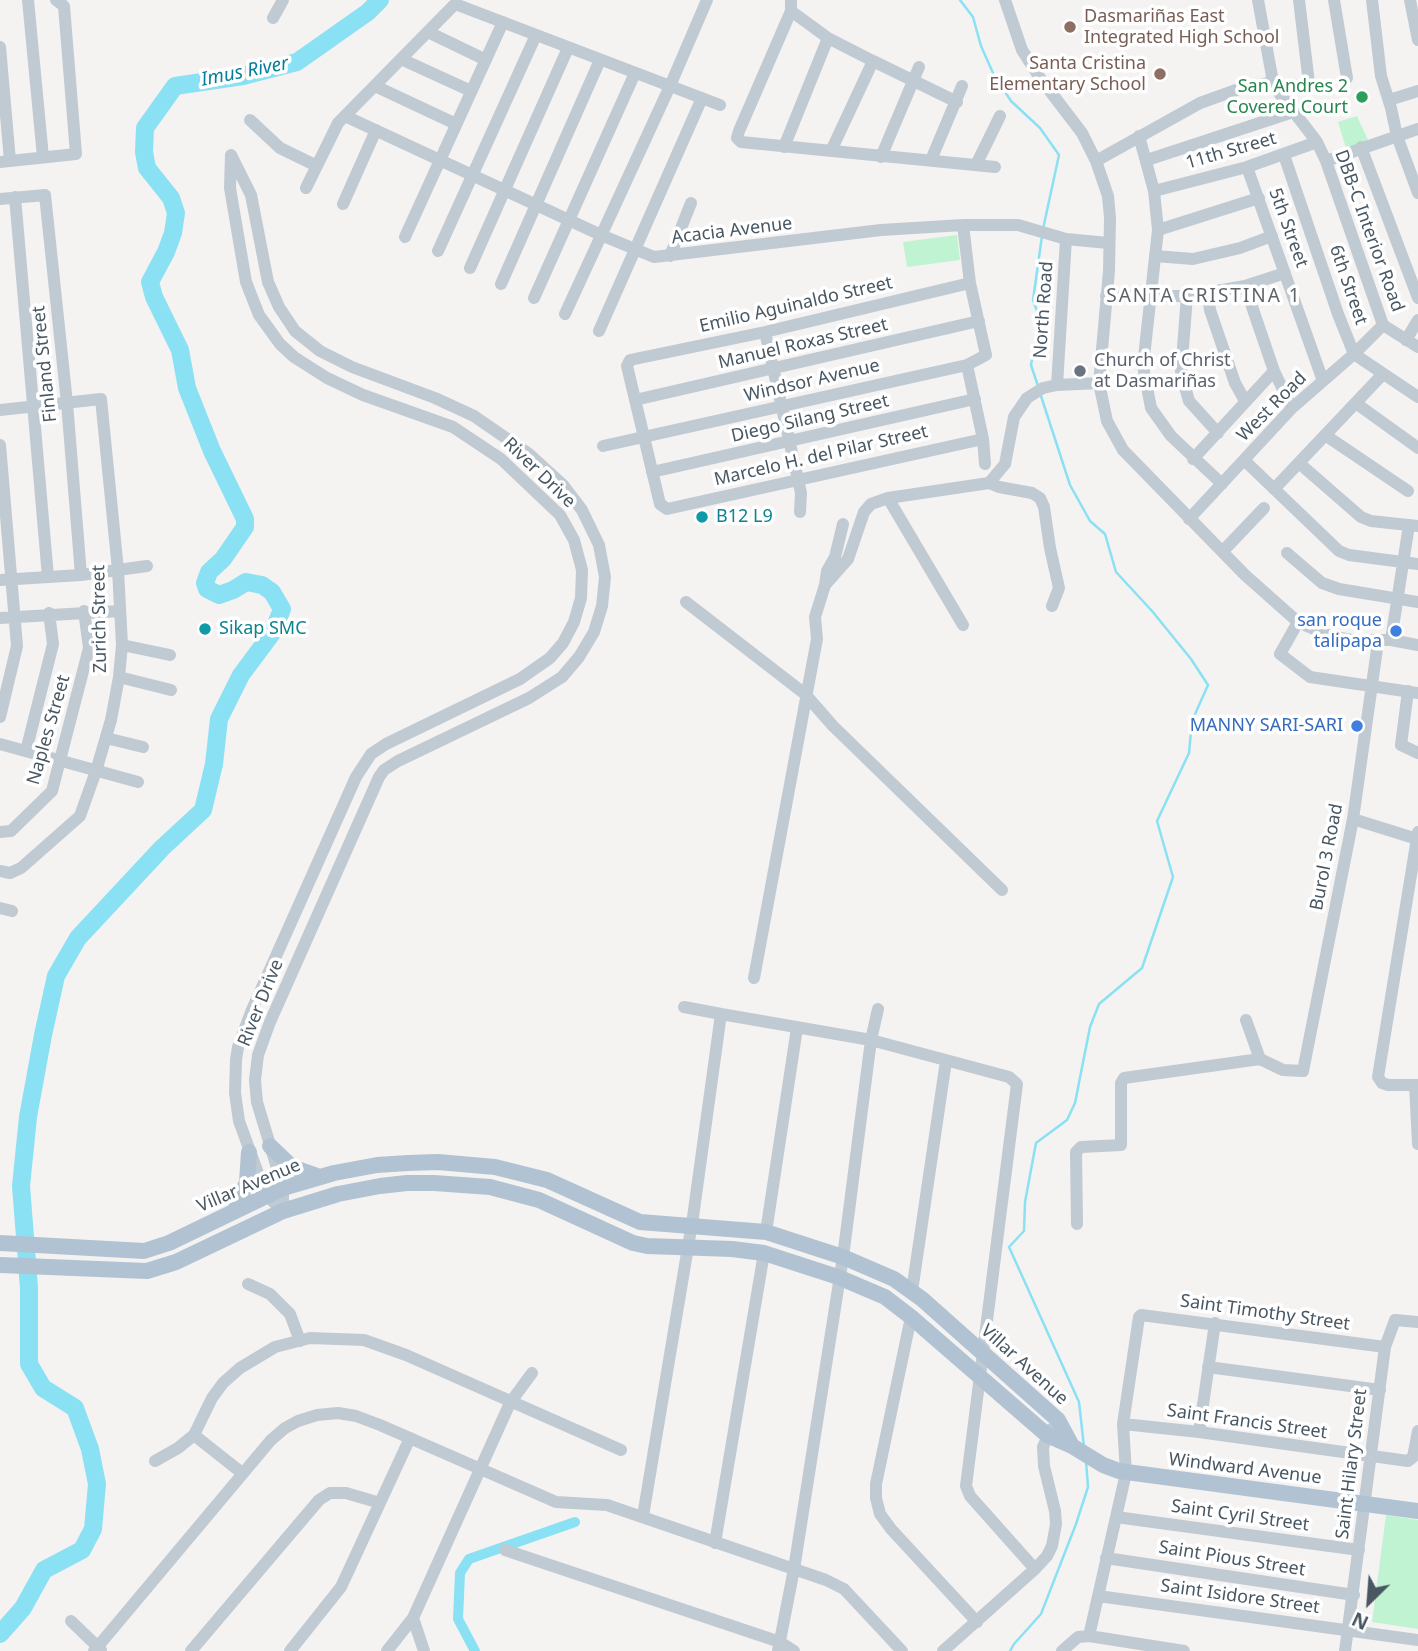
<!DOCTYPE html>
<meta charset="utf-8">
<style>
body{margin:0}
#map{position:relative;width:1418px;height:1651px;overflow:hidden;background:#f5f2f2;font-family:"Noto Sans",sans-serif}
canvas{display:block}
.north{position:absolute;left:1334px;top:1567px;width:70px;height:70px;-webkit-text-stroke:5px #fff;paint-order:stroke;rotate:205deg;font-size:19px;font-weight:700;line-height:28px;text-align:center;color:#485762}
.north::after{content:'';display:block;margin:auto;width:24px;height:32px;background:#485762;clip-path:polygon(50% 0,100% 100%,50% 72%,0 100%)}
</style>
<div id="map">
<canvas width="1418" height="1651"></canvas>
<div class="north">N</div>
</div>
<script>
const context = document.querySelector('canvas').getContext('2d');
context.lineJoin = 'round';
function fillPath(path, color) { context.fillStyle = color; context.fill(path, 'evenodd'); }
const shape = rows => new Path2D(rows.map(r => 'M' + r).join(''));
function trace(path, color, width, dash) { context.strokeStyle = color; context.lineWidth = width; context.lineCap = dash ? 'butt' : 'round'; context.setLineDash(dash || []); context.stroke(path); }
function label(font, color, halo, rows, align = 'center') {
  context.font = font + ' "Noto Sans",sans-serif'; context.lineWidth = 7; context.setLineDash([]); context.textBaseline = 'middle'; context.strokeStyle = halo; context.fillStyle = color; for (const [text, x, y, turn = 0] of rows) {
    context.save(); context.translate(x, y); context.rotate((+turn || 0) * Math.PI / 180); context.textAlign = isNaN(turn) ? turn : align; if (halo) context.strokeText(text, 0, 0); context.fillText(text, 0, 0); context.restore();
  }
}
fillPath(shape([
 [1357,116,1370,144,1347,151,1338,122],
 [957,235,960,260,907,267,903,242],
 [1386,1515,1418,1520,1418,1629,1372,1622]
]), '#c0f3d2');
trace(shape([
 [960,0,973,17,981,46,993,73,1011,101,1040,128,1059,155,1043,229],
 [1038,386,1031,365,1040,319,1033,300,1042,236],
 [1041,396,1070,485,1090,521,1105,534,1116,572,1152,611,1191,659,1208,685,1192,721,1189,753,1157,821,1173,877,1142,968,1099,1004,1090,1027,1075,1103,1067,1120,1036,1143,1025,1202,1024,1231,1009,1247,1079,1402,1084,1447],
 [1010,1651,1014,1644,1041,1614,1076,1524,1088,1487,1086,1461]
]), '#8ae1f3', 2.5);
trace(shape([
 [475,1651,458,1619,460,1573,469,1559,575,1522]
]), '#8ae1f3', 10);
trace(shape([
 [0,1634,23,1608,44,1570,82,1550,93,1529,97,1484,90,1449,75,1408,43,1388,29,1364,29,1288,21,1186,28,1117,43,1035,56,976,78,938,162,848,203,810,214,764,219,719,241,675,273,632,282,609,272,592,262,585,246,582,233,590,219,595,207,589,205,583,209,572,223,559,245,527,245,519,212,451,187,388,180,350,154,297,150,282,166,252,173,233,176,213,171,198,147,168,144,152,145,128,175,86,243,76,297,62,368,12,380,0]
]), '#8ae1f3', 18);
trace(shape([
 [28,0,43,157],
 [791,0,791,11,739,131,737,138,741,142,995,167],
 [1005,0,1022,50,1040,78,1082,133,1096,161,1108,196,1110,218,1109,271,1099,383,1107,421,1123,450,1245,575,1298,622,1330,636,1352,640,1391,640,1418,645],
 [1258,0,1273,82,1277,90,1317,142,1326,161,1383,325,1418,347],
 [1334,0,1347,78],
 [1372,0,1381,76,1391,108,1397,136,1418,193],
 [1410,0,1418,40],
 [791,11,828,38],
 [273,18,283,0],
 [428,32,486,60],
 [0,47,10,161],
 [401,59,471,91],
 [375,86,456,124],
 [1277,90,1309,83,1299,0],
 [1389,100,1418,91],
 [345,116,601,235,654,257,881,230,963,225,1018,225,1066,239,1108,243],
 [250,120,280,148,317,166],
 [1139,136,1154,191,1158,230,1143,366,1151,408,1171,436,1222,484],
 [784,147,828,38,873,61],
 [1361,147,1418,298],
 [831,151,873,61,957,102],
 [231,155,230,188,246,282,259,315,280,344,294,357,327,378,363,395,453,427,501,459,560,515,574,540,582,570,581,598,574,622,563,643,550,658,520,679,386,744,371,754,356,777,251,1012,238,1047,236,1060,235,1093,239,1121,266,1195,283,1211],
 [231,155,251,195,268,282,279,307,295,331,320,351,352,367,435,398,474,416,529,454,563,485,582,510,599,545,605,577,602,606,594,632,579,657,562,677,529,698,398,761,384,770,379,777,270,1022,258,1055,255,1080,257,1102,283,1188,283,1211],
 [1284,155,1338,314,1354,354,1418,397],
 [881,157,919,67],
 [931,160,962,86],
 [1147,160,1293,112],
 [1096,161,1200,103,1239,89,1273,82],
 [1326,161,1418,129],
 [0,162,76,154,64,6,56,0],
 [977,163,1000,116],
 [1247,167,1323,381],
 [306,188,338,123,455,4,720,105],
 [1154,191,1247,167,1317,142],
 [15,197,48,577],
 [0,199,45,195,67,403,81,575],
 [343,204,376,130],
 [1158,230,1259,198],
 [405,237,503,22],
 [438,251,536,35],
 [670,256,691,203],
 [1155,256,1193,259,1240,248,1272,236],
 [470,268,568,48],
 [970,283,765,332,630,360,627,366,660,504,667,509,983,439],
 [501,284,600,60],
 [1245,286,1274,371,1292,408],
 [1208,293,1210,310,1235,383,1245,401],
 [1106,296,1187,296,1245,286,1285,273],
 [1187,296,1181,373,1189,401,1218,433],
 [534,298,635,73],
 [565,314,670,86,707,0],
 [599,331,702,98],
 [765,332,801,493,800,512],
 [1406,340,1418,320],
 [967,365,983,439,985,464],
 [1057,385,1066,239],
 [635,400,979,321],
 [1357,404,1418,448],
 [0,410,101,399,118,570,122,645,119,677,111,720,96,771,80,816,21,868,10,873,0,871],
 [1325,435,1408,491],
 [0,445,17,646,0,717],
 [603,446,967,365,986,355,970,283,963,225],
 [1193,459,1274,371],
 [1244,460,1339,551,1349,555,1418,564],
 [1299,463,1361,517,1371,521,1418,526],
 [652,472,975,399],
 [989,483,1005,464,1014,417,1027,398,1043,388,1057,385,1099,383],
 [1274,489,1382,375],
 [888,498,963,625],
 [1189,519,1292,408,1354,354,1383,325],
 [1223,551,1264,508],
 [1287,553,1322,583,1339,589,1418,602],
 [0,580,81,575,147,566],
 [825,585,848,559,864,512,871,504,888,498,989,483,999,487,1032,493,1040,498,1044,507,1050,548,1059,588,1052,606],
 [686,602,805,694,833,726,1002,890],
 [0,618,120,611],
 [1298,622,1280,654,1310,677,1418,693],
 [1391,640,1409,525],
 [122,645,170,655],
 [119,677,171,690],
 [1408,691,1401,745,1418,753],
 [106,738,143,747],
 [0,744,138,782],
 [26,751,53,644,49,613],
 [1353,819,1417,839],
 [0,832,11,831,52,791,89,648,84,611],
 [1418,832,1378,1077,1382,1083,1388,1085,1418,1085],
 [0,908,12,911],
 [754,978,817,639,815,617,825,585,827,571,835,557,843,524],
 [684,1007,721,1014],
 [1246,1020,1260,1059,1283,1070,1303,1071,1353,819,1378,642],
 [1415,1085,1418,1144],
 [1077,1224,1076,1152,1081,1147,1121,1145,1121,1083,1124,1078,1260,1059],
 [766,1232,797,1028],
 [248,1284,270,1294,290,1314,300,1341],
 [912,1291,946,1061],
 [911,1317,876,1484,876,1498,880,1514,891,1529,977,1622],
 [1208,1367,1380,1390],
 [1123,1424,1199,1432,1408,1461,1413,1457,1418,1431],
 [1199,1432,1215,1323],
 [194,1435,242,1473],
 [155,1461,178,1448,194,1435,212,1398,223,1383,240,1368,275,1347,310,1338,364,1340,406,1355,621,1450],
 [643,1516,693,1217,721,1014,871,1040,1009,1077,1017,1084,966,1486,970,1496,1035,1569],
 [1116,1517,1359,1550],
 [715,1543,764,1253],
 [505,1550,780,1642,794,1651],
 [1106,1558,1354,1595],
 [1098,1596,1418,1640],
 [71,1621,101,1650],
 [1089,1636,1184,1651],
 [94,1651,271,1440,285,1428,298,1421,317,1415,338,1413,356,1416,380,1425,556,1502,607,1505,826,1580,844,1589,902,1651],
 [191,1651,319,1500,330,1493,346,1493,380,1503],
 [290,1651,341,1587,410,1438],
 [387,1651,413,1618],
 [424,1651,413,1618,510,1403,532,1373],
 [778,1651,794,1569,843,1257,871,1040,878,1009],
 [943,1651,1035,1569,1047,1556,1052,1546,1056,1524,1055,1511,1044,1466,1043,1447,1051,1429],
 [1062,1651,1078,1637,1089,1636,1126,1473,1123,1424,1139,1317,1141,1315,1385,1347],
 [1345,1651,1385,1347,1395,1320,1418,1322]
]), '#c0cad2', 12);
trace(shape([
 [270,1146,292,1167,320,1177],
 [235,1210,247,1182,249,1152],
 [0,1243,144,1251,169,1243,283,1188,334,1173,377,1165,408,1163,438,1162,495,1167,547,1180,640,1222,766,1232,843,1257,894,1279,922,1299,1058,1420,1072,1446],
 [0,1265,147,1271,176,1262,283,1211,338,1194,380,1186,407,1183,434,1183,490,1187,539,1200,633,1243,647,1246,732,1249,764,1253,838,1277,885,1297,911,1317,1047,1435,1072,1446,1103,1465,1119,1471,1418,1511]
]), '#b1c3d2', 16);
for (const [x, y, r, color] of [
 [1070,27,7,"#8d6e63"],
 [1160,74,7,"#8d6e63"],
 [1362,97,7,"#2e9e5b"],
 [1080,371,7,"#6b7280"],
 [702,517,7,"#0f9aa8"],
 [205,629,7,"#0f9aa8"],
 [1396,631,7,"#3f7fe0"],
 [1357,726,7,"#3f7fe0"]
]) { const dot = new Path2D(); dot.arc(x, y, r, 0, 2 * Math.PI); context.fillStyle = color; context.fill(dot); trace(dot, '#fff', 2.5); }
label('18px', '#785e54', '#fff', [
 ["Dasmariñas East",1084,17],
 ["Integrated High School",1084,38],
 ["Santa Cristina",1146,64,"right"],
 ["Elementary School",1146,85,"right"]
], 'left');
label('18px', '#27864d', '#fff', [
 ["San Andres 2",1348,87],
 ["Covered Court",1348,108]
], 'right');
label('18px', '#485762', '#fff', [
 ["11th Street",1231,151,-16],
 ["5th Street",1288,228,70],
 ["Acacia Avenue",732,231,-7],
 ["DBB-C Interior Road",1369,231,70],
 ["6th Street",1348,285,71],
 ["Emilio Aguinaldo Street",796,305,-13],
 ["North Road",1044,310,-86],
 ["Manuel Roxas Street",803,344,-13],
 ["Finland Street",45,364,-96],
 ["Windsor Avenue",812,381,-13],
 ["West Road",1272,407,-45],
 ["Diego Silang Street",810,419,-13],
 ["Marcelo H. del Pilar Street",821,456,-13],
 ["River Drive",539,473,44],
 ["Zurich Street",100,619,-91],
 ["Naples Street",49,730,-74],
 ["Burol 3 Road",1327,857,-79],
 ["River Drive",261,1003,-68],
 ["Villar Avenue",249,1186,-23],
 ["Saint Timothy Street",1265,1313,8],
 ["Villar Avenue",1024,1365,42],
 ["Saint Francis Street",1247,1422,8],
 ["Saint Hilary Street",1352,1464,-83],
 ["Windward Avenue",1245,1469,7],
 ["Saint Cyril Street",1240,1516,8],
 ["Saint Pious Street",1232,1559,9],
 ["Saint Isidore Street",1240,1597,8]
]);
label('18px', '#5b616d', '#fff', [
 ["Church of Christ",1094,361],
 ["at Dasmariñas",1094,382]
], 'left');
label('18px', '#0d838f', '#fff', [
 ["B12 L9",716,517],
 ["Sikap SMC",219,629]
], 'left');
label('18px', '#366cbe', '#fff', [
 ["san roque",1382,621],
 ["talipapa",1382,642],
 ["MANNY SARI-SARI",1343,726]
], 'right');
label('italic 19px', '#057f99', '#fff', [
 ["Imus River",245,72,-11]
]);
context.letterSpacing = '2px';
label('19px', '#5e6368', '#fff', [
 ["SANTA CRISTINA 1",1204,297]
]);
context.letterSpacing = '0px';
</script>
